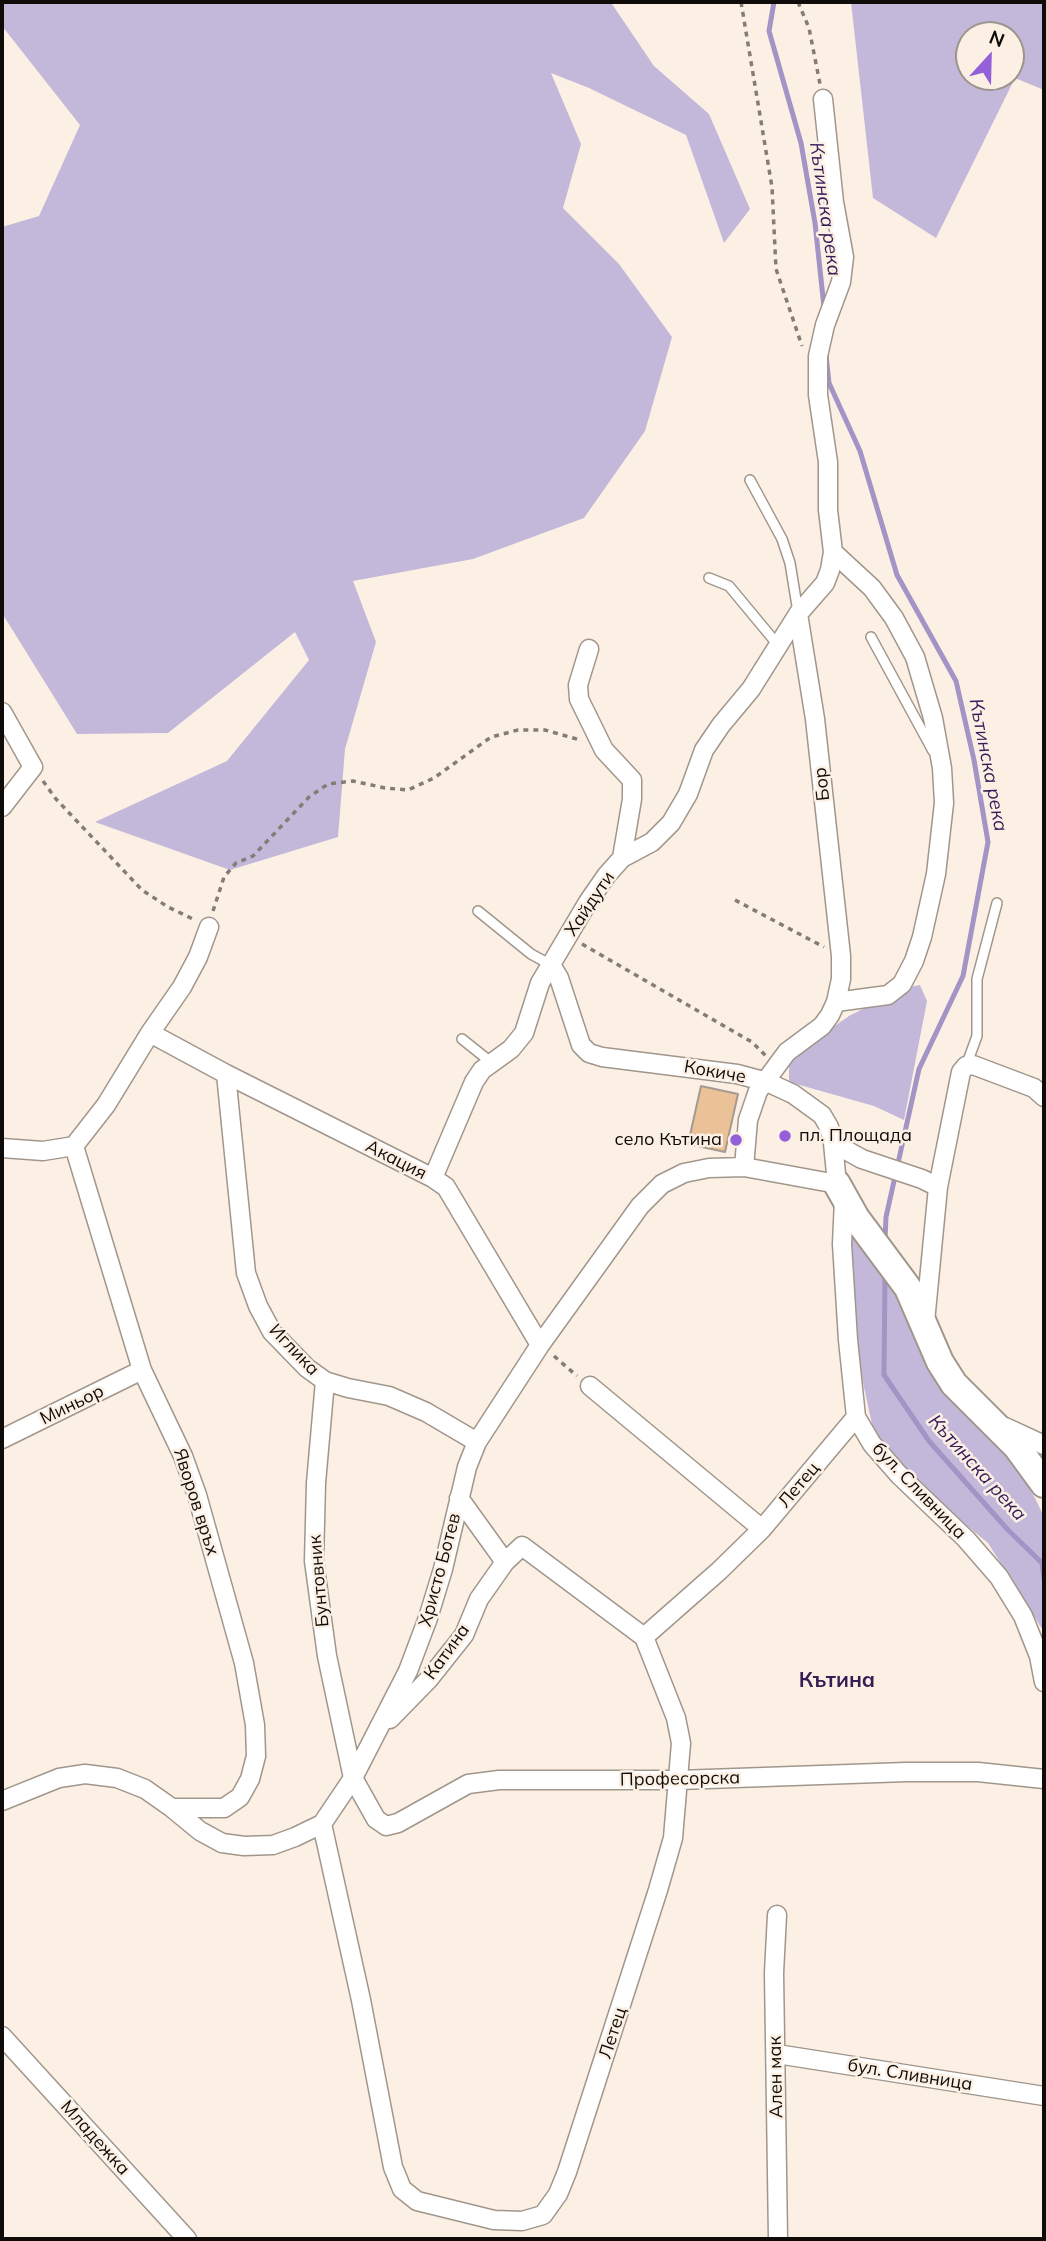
<!DOCTYPE html>
<meta charset="utf-8">
<style>
body{margin:0}
#map{position:relative;width:1046px;height:2241px;overflow:hidden;background:#fcf0e5;font-family:Mulish,sans-serif}
canvas{display:block}
.frame{position:absolute;inset:0;border:4px solid #0f0b08;pointer-events:none}
.north{position:absolute;left:955px;top:21px;width:70px;height:70px;box-sizing:border-box;background:#fcf0e5;border:2px solid #9d948d;border-radius:50%;rotate:22deg;font-size:19px;font-weight:700;line-height:28px;text-align:center;color:#0f0b08}
.north::after{content:'';display:block;margin:auto;width:24px;height:32px;background:#9360da;clip-path:polygon(50% 0,100% 100%,50% 72%,0 100%)}
</style>
<div id="map">
<canvas width="1046" height="2241"></canvas>
<div class="frame"></div>
<div class="north">N</div>
</div>
<script>
const context = document.querySelector('canvas').getContext('2d');
context.lineJoin = 'round';
function fillPath(path, color) { context.fillStyle = color; context.fill(path, 'evenodd'); }
const shape = rows => new Path2D(rows.map(r => 'M' + r).join(''));
function trace(path, color, width, dash) { context.strokeStyle = color; context.lineWidth = width; context.lineCap = dash ? 'butt' : 'round'; context.setLineDash(dash || []); context.stroke(path); }
function label(font, color, halo, rows, align = 'center') {
  context.font = font + ' Mulish,sans-serif'; context.lineWidth = 5; context.setLineDash([]); context.textBaseline = 'middle'; context.strokeStyle = halo; context.fillStyle = color; for (const [text, x, y, turn = 0] of rows) {
    context.save(); context.translate(x, y); context.rotate((+turn || 0) * Math.PI / 180); context.textAlign = isNaN(turn) ? turn : align; if (halo) context.strokeText(text, 0, 0); context.fillText(text, 0, 0); context.restore();
  }
}
fillPath(shape([
 [2,2,614,2,612,4,654,66,709,114,750,209,724,243,686,135,589,88,551,73,581,144,563,208,619,264,672,337,645,431,584,518,473,559,353,581,376,642,345,749,338,837,230,870,95,822,227,761,309,660,295,632,168,733,77,734,2,613,2,227,39,216,80,125,2,26],
 [851,2,1044,2,1044,90,1015,78,936,238,873,198],
 [969,35,1011,35,1011,77,969,77],
 [920,985,927,1001,904,1120,874,1106,789,1082,789,1066,803,1048,849,1016,904,988],
 [852,1232,915,1318,929,1368,957,1406,1009,1453,1036,1500,1044,1517,1044,1637,1042,1629,988,1543,920,1487,873,1429,862,1378,851,1302]
]), '#c3b8da');
trace(shape([
 [774,2,769,31,801,143,815,223,824,307],
 [826,355,829,383,860,451,897,575,956,681,974,760,988,842,963,976,919,1069,886,1217,885,1240],
 [885,1274,884,1375,929,1441,1008,1530,1042,1563,1044,1579]
]), '#a493c5', 5);
const building = shape([
 [701,1086,738,1094,725,1152,688,1144,701,1086]
]);
fillPath(building, '#ebc197');
trace(building, '#a59a90', 2);
const lane = shape([
 [750,480,782,539,790,563,798,612],
 [709,578,729,586,778,645],
 [871,637,933,751],
 [478,911,531,954,551,965],
 [462,1039,492,1063],
 [966,1066,977,1036,977,979,997,903]
]);
const street = shape([
 [833,552,872,588,894,618,915,657,933,718,942,768,944,803,936,874,922,937,914,961,902,984,888,995,836,1002],
 [589,649,578,685,579,699,604,750,632,780,632,799,622,858],
 [2,712,33,767,2,807],
 [150,1033,226,1074,433,1178,446,1187,540,1345],
 [226,1074,246,1273,258,1306,272,1332,307,1368,325,1381,348,1388,389,1396,426,1412,477,1442],
 [833,1143,862,1159,922,1179,938,1187],
 [74,1146,142,1370,183,1456,197,1495,244,1663,255,1725,256,1756,250,1779,240,1797,224,1808,172,1808],
 [2,1148,43,1151,74,1146,106,1105,150,1033,182,987,198,957,209,927],
 [744,1167,748,1120,758,1091,787,1052,822,1026,830,1015,836,1002,841,979,841,956,815,719,798,614],
 [433,1178,474,1082,482,1070,511,1049,524,1033,540,983,588,902,606,876,622,858,652,842,671,823,688,794,704,750,721,725,751,689,798,614,825,583,830,570,833,552,828,510,828,462,818,395,818,356,825,325,841,282,844,257,834,202,823,99],
 [844,1200,842,1244,848,1340,856,1417,872,1444,900,1476,966,1539,999,1577,1023,1616,1039,1656,1044,1682],
 [925,1322,938,1187,961,1072,966,1066,973,1065,1034,1088,1044,1097],
 [325,1381,316,1483,314,1561,327,1656,353,1778,376,1819,386,1826,398,1823,468,1784,499,1780,679,1780,906,1772,978,1772,1044,1779],
 [590,1386,762,1529],
 [1005,1427,1044,1445],
 [2,1439,142,1370],
 [459,1498,505,1562],
 [644,1637,719,1571,762,1529,856,1417],
 [390,1719,429,1679,464,1635,479,1599,505,1562,522,1546,644,1637],
 [2,1801,59,1778,85,1774,117,1778,145,1789,172,1808,200,1831,222,1843,244,1846,273,1845,295,1837,322,1824,353,1778,408,1671,428,1618,443,1569,467,1467,477,1442,540,1345,640,1206,662,1184,684,1173,709,1168,744,1167,837,1184,833,1143,829,1127,822,1115,793,1094,767,1082,737,1074,602,1057,589,1053,581,1045,559,978,551,965],
 [322,1824,361,2000,393,2167,402,2189,417,2201,494,2220,522,2221,543,2215,558,2194,567,2172,658,1890,673,1838,681,1743,676,1718,644,1637],
 [777,1915,774,1973,778,2239],
 [2,2036,187,2239],
 [777,2054,1044,2096]
]);
const secondary = shape([
 [837,1184,856,1218,908,1288,940,1362,954,1384,1017,1447,1044,1484]
]);
trace(lane, '#a1968b', 12);
trace(street, '#a1968b', 21);
trace(secondary, '#a1968b', 30);
trace(shape([
 [741,2,772,187,776,269,802,346],
 [798,2,809,28,820,84],
 [43,781,56,799,142,890,168,907,195,920],
 [735,900,824,947],
 [213,911,224,877,236,863,253,856,309,797,328,784,353,781,385,788,408,790,434,778,491,737,518,730,545,730,580,740],
 [582,944,752,1042,766,1056],
 [554,1356,577,1376]
]), '#847c75', 3.5, [5, 5]);
trace(lane, '#fff', 9);
trace(street, '#fff', 18);
trace(secondary, '#fff', 26);
for (const [x, y, r, color] of [
 [785,1136,7,"#9360da"],
 [736,1140,7,"#9360da"]
]) { const dot = new Path2D(); dot.arc(x, y, r, 0, 2 * Math.PI); context.fillStyle = color; context.fill(dot); trace(dot, '#fcf0e5', 2.5); }
label('18px', '#0f0b08', '#fcf0e5', [
 ["Бор",822,784,-96],
 ["Хайдути",590,904,-56],
 ["Кокиче",715,1072,10],
 ["Акация",396,1160,27],
 ["Иглика",294,1350,46],
 ["Миньор",72,1405,-26],
 ["Летец",799,1485,-50],
 ["бул. Сливница",919,1491,46],
 ["Яворов връх",196,1502,72],
 ["Христо Ботев",440,1570,-75],
 ["Бунтовник",319,1581,-95],
 ["Катина",447,1652,-54],
 ["Професорска",680,1779,-1],
 ["Летец",613,2033,-72],
 ["бул. Сливница",910,2075,9],
 ["Ален мак",776,2077,-91],
 ["Младежка",95,2138,48]
]);
label('18px', '#0f0b08', '#fcf0e5', [
 ["пл. Площада",799,1136],
 ["село Кътина",722,1140,"right"]
], 'left');
label('italic 19px', '#361c58', '#fcf0e5', [
 ["Кътинска река",825,209,82],
 ["Кътинска река",988,765,79],
 ["Кътинска река",977,1468,48]
]);
label('bold 21px', '#361d56', '#fcf0e5', [
 ["Кътина",837,1681]
]);
</script>
